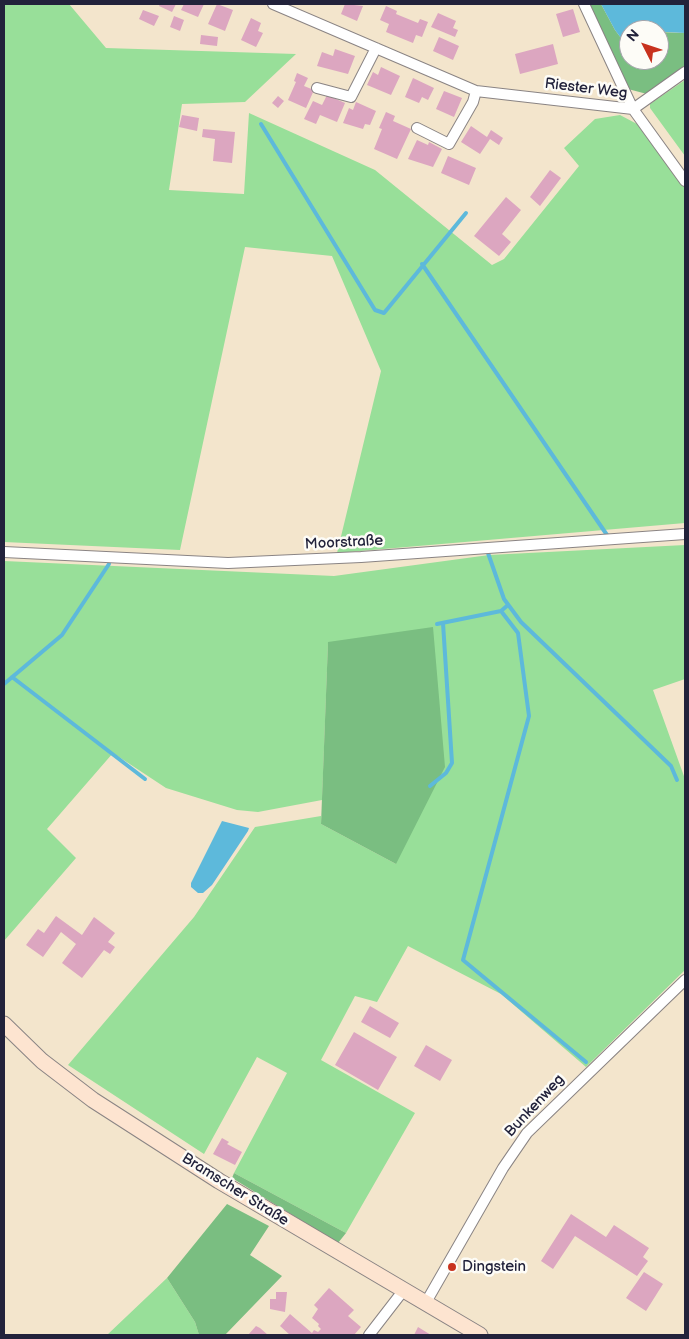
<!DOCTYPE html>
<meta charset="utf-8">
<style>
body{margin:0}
#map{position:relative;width:689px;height:1339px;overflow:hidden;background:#f3e5cc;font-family:"Balsamiq Sans",sans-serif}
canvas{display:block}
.frame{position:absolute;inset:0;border:5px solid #22223b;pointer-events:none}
.north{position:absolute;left:619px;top:20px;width:50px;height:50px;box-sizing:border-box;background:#fdfcf7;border:1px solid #a5a5ac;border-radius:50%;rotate:311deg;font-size:14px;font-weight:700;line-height:20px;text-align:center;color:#22223b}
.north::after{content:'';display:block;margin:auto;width:18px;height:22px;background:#c8321e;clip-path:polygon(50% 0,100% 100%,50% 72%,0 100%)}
</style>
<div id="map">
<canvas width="689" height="1339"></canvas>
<div class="frame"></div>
<div class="north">N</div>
</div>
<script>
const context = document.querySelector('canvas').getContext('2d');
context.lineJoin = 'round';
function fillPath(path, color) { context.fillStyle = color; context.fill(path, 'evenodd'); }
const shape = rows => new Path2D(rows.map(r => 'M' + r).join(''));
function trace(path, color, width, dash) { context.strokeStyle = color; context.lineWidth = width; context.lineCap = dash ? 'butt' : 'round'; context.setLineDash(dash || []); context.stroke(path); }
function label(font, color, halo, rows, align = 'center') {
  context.font = font + ' "Balsamiq Sans",sans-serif'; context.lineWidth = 5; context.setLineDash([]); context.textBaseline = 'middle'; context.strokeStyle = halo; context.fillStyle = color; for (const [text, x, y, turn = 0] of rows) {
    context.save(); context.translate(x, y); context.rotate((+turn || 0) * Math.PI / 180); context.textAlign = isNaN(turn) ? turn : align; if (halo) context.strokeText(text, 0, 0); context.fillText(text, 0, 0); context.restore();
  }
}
fillPath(shape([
 [4,4,69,4,106,48,296,54,245,102,182,104,169,190,244,194,249,113,375,170,492,265,504,259,579,166,564,148,595,119,620,115,637,124,685,188,685,523,337,553,381,371,332,256,245,247,180,550,4,542],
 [685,80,685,156,650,108,650,104],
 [685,545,685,679,653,690,685,779,685,970,586,1067,501,994,408,946,377,1002,355,996,321,1060,415,1113,346,1233,234,1173,287,1073,257,1057,204,1154,68,1065,194,917,255,827,321,816,321,824,396,864,328,643,322,800,258,812,237,810,166,788,113,753,47,829,76,858,4,941,4,561,334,576,489,555],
 [167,1278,195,1322,199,1335,107,1335]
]), '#98df99');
fillPath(shape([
 [588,4,601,4,615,30,624,42,629,43,629,60,659,60,659,32,685,33,685,67,647,94,628,89],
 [433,627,445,767,396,864,321,824,328,642],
 [234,1173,346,1233,338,1243,232,1178],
 [227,1204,269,1226,250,1255,282,1276,225,1335,199,1335,195,1322,167,1278]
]), '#7abe81');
fillPath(shape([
 [601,4,685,4,685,33,629,30,629,43,624,42,615,30],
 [222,821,249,828,248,831,212,885,203,893,198,893,191,887,191,883]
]), '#5db9db');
trace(shape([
 [261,124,375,310,384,313,466,213],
 [422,264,607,535],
 [488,553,504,599,521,622,671,766,677,780],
 [508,605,501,611,518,633,529,716,463,960,586,1062],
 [437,624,501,611],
 [12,677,145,779],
 [4,684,62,635,109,564],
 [430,786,446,773,452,763,443,623]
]), '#5db9db', 4);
fillPath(shape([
 [160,4,176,4,172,12,159,6],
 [184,4,204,4,198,17,181,10],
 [217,4,233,10,225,31,208,24],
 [345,4,363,6,357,21,341,14],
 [386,6,397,11,396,14,418,23,420,19,428,22,422,37,416,35,413,43,386,32,389,24,380,20],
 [573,9,580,32,563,37,556,14],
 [143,10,159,16,154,26,139,19],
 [438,13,456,21,453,28,458,30,455,37,431,27],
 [174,16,184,20,180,31,170,27],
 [251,18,261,23,258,31,263,33,256,47,241,40],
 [201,35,218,37,217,46,200,44],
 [439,37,459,46,453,60,433,51],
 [553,44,558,64,520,74,515,54],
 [335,49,355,56,348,74,317,66,322,52,333,56],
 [381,67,400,76,391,95,367,85,373,72,378,75],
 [297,73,308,78,304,86,314,90,306,108,288,100,296,82,294,81],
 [413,78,434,88,428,100,422,97,419,103,405,97],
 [444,91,462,98,454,117,436,109],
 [327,95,345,103,337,122,320,115,316,124,304,119,313,101,322,105],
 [278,96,284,101,278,108,272,103],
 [356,102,376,111,370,125,365,124,363,129,343,123,349,108,353,110],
 [386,112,395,116,393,121,411,129,397,159,374,149,382,129,379,128],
 [182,115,199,118,197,131,179,127],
 [471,126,487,137,491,130,503,138,499,145,490,139,480,154,461,142],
 [203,129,235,132,232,163,213,161,215,139,202,137],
 [417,140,428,145,429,142,442,149,433,167,408,159],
 [448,156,476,168,469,185,441,173],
 [550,170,561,178,540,206,530,197],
 [506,197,521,210,502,234,511,242,499,256,474,236],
 [56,916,82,935,94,917,115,933,108,942,115,947,110,954,104,950,82,978,62,963,76,944,61,932,43,957,26,945,38,929,44,933],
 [370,1006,399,1023,390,1038,361,1022],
 [354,1032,397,1057,378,1090,335,1065],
 [426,1045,452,1060,440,1081,414,1066],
 [222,1138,229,1142,227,1144,242,1152,235,1165,213,1154],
 [571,1214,606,1237,614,1225,649,1248,643,1257,648,1261,637,1276,575,1236,553,1269,541,1261],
 [644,1272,663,1284,646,1311,626,1298],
 [329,1288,354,1310,348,1316,361,1327,354,1335,290,1335,280,1326,290,1314,312,1333,314,1330,318,1332,321,1329,318,1326,319,1324,312,1318,318,1309,314,1305],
 [276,1292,287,1292,285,1312,270,1309,270,1299,276,1299],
 [256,1326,260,1328,268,1335,248,1335],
 [418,1327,431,1335,414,1335]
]), '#dca6c0');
const street = shape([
 [273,4,476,91,633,109,685,181],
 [584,4,633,109,685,72],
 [317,88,351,97,376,48],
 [417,128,449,144,473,102,476,91],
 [4,552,228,563,361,557,685,534],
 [425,1304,503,1168,527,1133,685,980],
 [369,1335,403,1291]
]);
const secondary = shape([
 [4,1024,42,1061,93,1100,219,1181,480,1335]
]);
trace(street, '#8a8484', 12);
trace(secondary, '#8a8484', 17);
trace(street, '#fff', 10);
trace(secondary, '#fde4d0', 15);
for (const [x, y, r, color] of [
 [452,1267,5,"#c8321e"]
]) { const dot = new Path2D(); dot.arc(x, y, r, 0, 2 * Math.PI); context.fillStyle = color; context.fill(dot); trace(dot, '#fdfcf7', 2); }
label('15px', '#22223b', '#fdfcf7', [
 ["Riester Weg",586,89,7],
 ["Moorstraße",344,543,-3],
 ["Bunkenweg",535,1106,-47],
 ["Bramscher Straße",235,1190,32]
]);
label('15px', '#22223b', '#fdfcf7', [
 ["Dingstein",462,1267]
], 'left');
</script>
